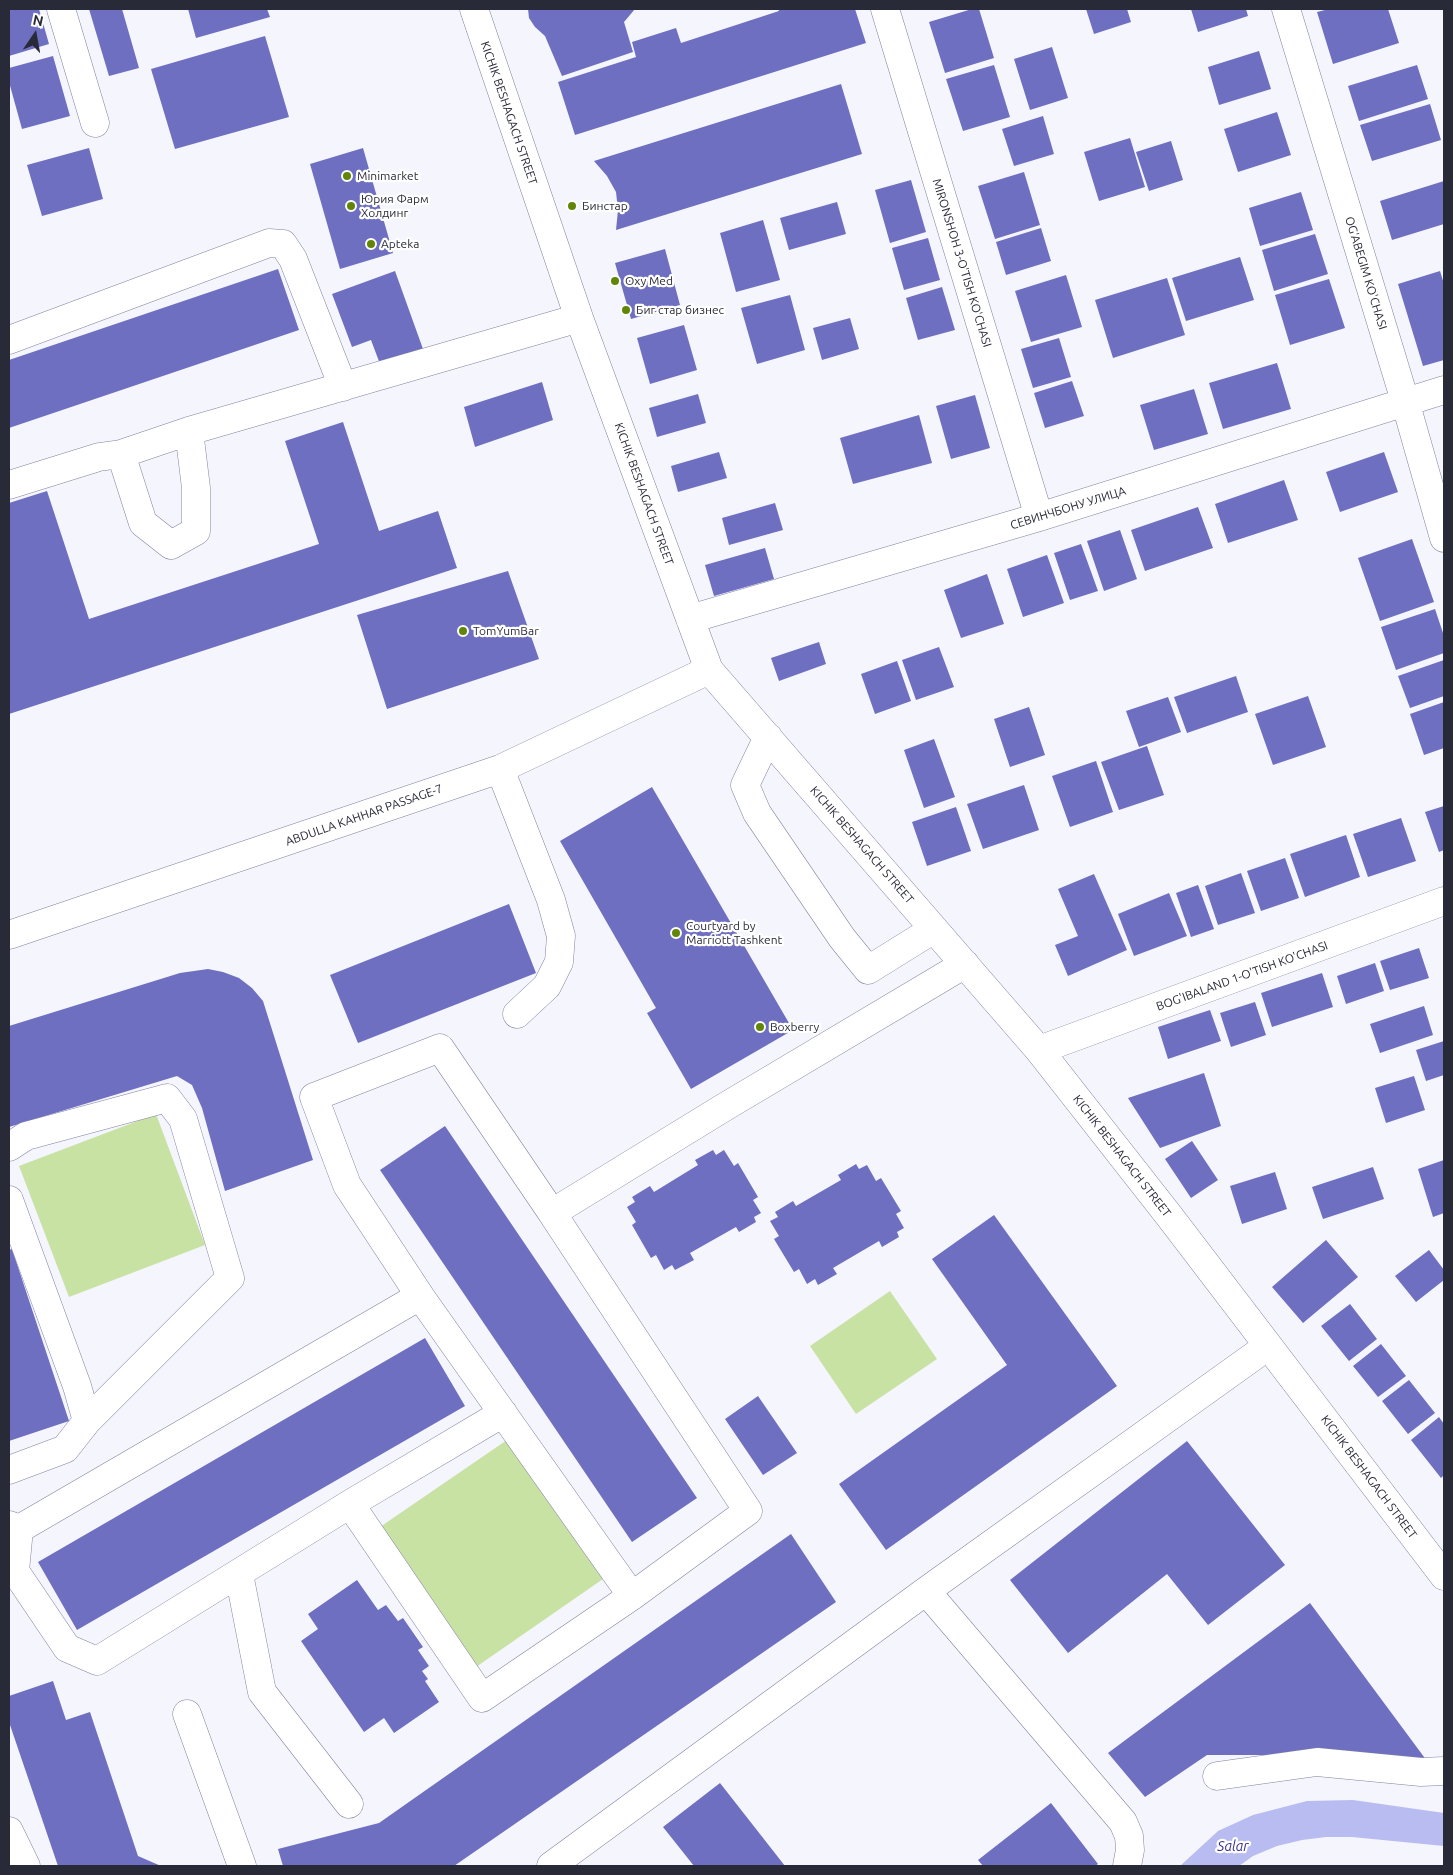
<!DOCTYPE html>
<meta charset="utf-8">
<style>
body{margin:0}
#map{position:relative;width:1453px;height:1875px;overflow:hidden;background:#f4f5fd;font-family:Ubuntu,sans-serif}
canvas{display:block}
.frame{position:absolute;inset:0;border:10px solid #292a38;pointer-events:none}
.north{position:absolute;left:10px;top:10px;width:50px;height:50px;-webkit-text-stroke:4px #fff;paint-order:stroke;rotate:12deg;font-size:14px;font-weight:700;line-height:20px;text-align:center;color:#292a38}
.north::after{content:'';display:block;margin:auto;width:18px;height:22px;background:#292a38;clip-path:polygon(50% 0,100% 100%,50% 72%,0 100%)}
</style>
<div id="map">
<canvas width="1453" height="1875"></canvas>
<div class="frame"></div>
<div class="north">N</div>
</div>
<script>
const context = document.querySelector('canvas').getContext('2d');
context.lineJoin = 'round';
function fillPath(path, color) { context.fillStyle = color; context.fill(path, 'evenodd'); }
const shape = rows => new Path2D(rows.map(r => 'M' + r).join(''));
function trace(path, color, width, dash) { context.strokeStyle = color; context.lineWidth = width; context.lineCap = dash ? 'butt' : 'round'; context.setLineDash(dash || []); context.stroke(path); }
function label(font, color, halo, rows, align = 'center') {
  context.font = font + ' Ubuntu,sans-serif'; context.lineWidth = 4.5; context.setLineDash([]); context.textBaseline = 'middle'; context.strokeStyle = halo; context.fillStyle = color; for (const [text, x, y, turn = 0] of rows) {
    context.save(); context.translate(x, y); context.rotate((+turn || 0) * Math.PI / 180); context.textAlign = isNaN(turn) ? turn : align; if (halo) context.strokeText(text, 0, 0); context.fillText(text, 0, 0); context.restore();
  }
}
fillPath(shape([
 [156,1114,205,1245,69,1297,19,1166],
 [890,1291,937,1359,856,1414,810,1346],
 [507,1440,603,1579,476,1667,380,1527]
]), '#c8e2a4');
fillPath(shape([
 [1353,1800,1444,1813,1444,1846,1352,1837,1326,1837,1302,1840,1277,1846,1253,1856,1239,1866,1180,1866,1218,1831,1253,1815,1307,1801]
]), '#b8bcf0');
fillPath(shape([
 [9,9,39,9,49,44,9,56],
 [89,9,122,9,139,68,109,76],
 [188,9,267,9,270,17,196,38],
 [528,9,635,9,624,22,633,52,562,76,545,36,535,27,529,18],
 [778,9,855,9,866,43,575,135,558,82,636,57,632,42,676,28,681,43,779,11],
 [972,9,979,9,994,58,945,73,929,22],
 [1086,9,1127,9,1131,22,1094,34],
 [1191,9,1246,9,1248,16,1198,32],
 [1329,9,1388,9,1399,43,1333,64,1317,12],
 [265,36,289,117,175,149,151,69],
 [1052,47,1068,98,1030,110,1014,59],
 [1259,51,1271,89,1219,105,1208,67],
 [53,56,70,116,22,129,9,82,9,68],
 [994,65,1010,117,963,131,946,79],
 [1417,65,1428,99,1359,121,1348,86],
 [841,84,862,154,616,230,618,210,616,192,607,176,594,161],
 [1430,104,1441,140,1372,161,1360,125],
 [1277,112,1291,155,1238,172,1224,129],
 [1043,116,1054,154,1014,166,1002,129],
 [1130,138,1145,187,1099,201,1084,152],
 [1171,141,1183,180,1149,191,1136,152],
 [89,148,103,199,42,216,27,165],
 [363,148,393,253,340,269,310,164],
 [1024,172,1040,225,995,239,978,186],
 [911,180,926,232,890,243,875,190],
 [1444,181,1444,224,1392,240,1380,201],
 [1301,192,1313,230,1260,246,1249,208],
 [837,202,846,234,789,250,780,218],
 [763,220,780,280,736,292,720,233],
 [1041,228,1051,261,1006,275,996,242],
 [1315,234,1328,274,1274,291,1262,250],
 [928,238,940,280,904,290,892,248],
 [665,249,680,305,631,319,615,263],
 [1240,257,1254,300,1186,321,1172,278],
 [278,269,299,330,9,428,9,360],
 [395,271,423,349,380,364,371,340,352,347,332,294],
 [1440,271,1444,284,1444,360,1423,366,1398,284],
 [1066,275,1082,327,1031,342,1015,291],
 [1167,278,1185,335,1113,358,1095,300],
 [1329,279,1345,328,1290,345,1275,295],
 [942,287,955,330,918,340,906,298],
 [790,295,805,350,757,364,741,308],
 [850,318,859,349,822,360,813,328],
 [684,325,697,370,650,384,637,338],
 [1059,338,1071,377,1033,388,1021,349],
 [1277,363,1291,409,1223,429,1209,383],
 [1072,381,1084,416,1045,428,1034,393],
 [542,382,553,420,475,447,464,407],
 [1194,389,1208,434,1154,450,1140,405],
 [698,394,706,423,657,437,649,408],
 [975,395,990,448,951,459,936,406],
 [919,415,932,463,853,484,840,438],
 [343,422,379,531,438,511,457,568,9,714,9,503,47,491,89,619,319,544,285,441],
 [719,452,727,478,678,492,671,466],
 [1384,452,1398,492,1340,512,1326,472],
 [1284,480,1298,520,1228,543,1215,504],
 [775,503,783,530,729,545,722,518],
 [1198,507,1213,548,1145,571,1131,530],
 [1120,530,1137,579,1104,591,1087,541],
 [1412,539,1434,602,1380,621,1358,558],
 [1081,544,1098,591,1070,600,1054,553],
 [765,548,774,579,714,596,705,565],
 [1047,555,1064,603,1023,617,1007,569],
 [508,571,539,659,387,709,357,615],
 [987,574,1004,624,961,638,944,590],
 [1435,609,1444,636,1444,653,1396,670,1381,627],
 [819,642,826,664,779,681,771,658],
 [939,647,954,687,916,700,902,660],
 [1444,660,1444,696,1410,708,1398,676],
 [897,661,911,701,875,714,861,674],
 [1236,676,1248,712,1187,733,1174,697],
 [1308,696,1326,747,1273,765,1255,714],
 [1168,697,1181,732,1139,747,1126,711],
 [1444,702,1444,748,1424,755,1410,714],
 [1029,707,1045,755,1010,767,994,719],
 [934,739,955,797,924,808,904,750],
 [1147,746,1164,795,1119,810,1101,762],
 [1096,761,1113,812,1070,827,1052,776],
 [1024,785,1039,830,983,849,967,804],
 [652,787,793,1030,691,1089,647,1013,656,1008,560,841],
 [1444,806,1444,850,1439,852,1425,812],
 [956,807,971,851,927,866,912,822],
 [1401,818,1416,861,1368,877,1353,834],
 [1346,835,1360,877,1305,897,1290,854],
 [1285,858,1299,898,1261,911,1247,871],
 [1241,873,1255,913,1218,925,1205,886],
 [1094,874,1127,950,1068,976,1055,945,1078,936,1058,889],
 [1198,885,1214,929,1191,937,1176,893],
 [1169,893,1187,936,1134,956,1118,914],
 [509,904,536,973,358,1043,330,975],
 [1419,948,1429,978,1390,990,1380,961],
 [1375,963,1384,991,1346,1004,1337,976],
 [208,969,223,972,239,978,252,988,263,1001,313,1160,225,1191,202,1108,192,1085,177,1076,9,1127,9,1026,180,973],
 [1322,973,1333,1007,1272,1027,1261,993],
 [1255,1002,1266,1035,1231,1047,1220,1013],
 [1424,1006,1433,1035,1380,1053,1370,1024],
 [1210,1010,1221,1041,1168,1059,1158,1027],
 [1444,1041,1444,1075,1426,1081,1416,1050],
 [1204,1073,1221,1126,1160,1148,1128,1098],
 [1414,1076,1425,1110,1386,1123,1375,1088],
 [445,1126,697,1498,632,1542,380,1170],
 [1192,1141,1218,1180,1191,1198,1165,1159],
 [713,1150,716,1155,724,1150,734,1166,738,1163,758,1197,753,1200,761,1213,754,1217,756,1222,739,1232,736,1227,690,1253,694,1260,675,1270,672,1265,664,1270,656,1255,651,1258,632,1225,636,1222,627,1207,635,1202,632,1197,650,1186,654,1192,698,1165,695,1160],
 [1444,1160,1444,1213,1433,1217,1418,1169],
 [856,1164,859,1169,867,1165,876,1181,881,1178,901,1211,896,1214,904,1228,897,1232,899,1237,882,1247,879,1241,833,1268,837,1274,818,1285,815,1279,807,1284,799,1269,794,1272,774,1239,779,1236,770,1221,778,1217,775,1212,793,1201,796,1206,841,1180,838,1175],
 [1373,1167,1384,1199,1323,1219,1312,1187],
 [1275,1172,1287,1209,1242,1224,1230,1186],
 [994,1215,1117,1386,886,1550,839,1484,1007,1365,932,1259],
 [1326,1240,1358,1277,1303,1323,1272,1287],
 [12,1249,69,1421,9,1441,9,1250],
 [1429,1250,1444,1270,1444,1280,1416,1302,1395,1276],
 [1350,1304,1377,1339,1349,1361,1321,1326],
 [425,1338,465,1406,77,1630,38,1562],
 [1381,1344,1406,1376,1378,1397,1353,1366],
 [1409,1380,1435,1413,1408,1434,1382,1401],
 [758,1396,797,1453,763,1475,725,1419],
 [1439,1417,1444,1424,1444,1475,1441,1478,1411,1440],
 [1187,1441,1285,1565,1208,1625,1167,1574,1068,1653,1010,1580],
 [791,1534,836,1602,454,1866,283,1866,278,1849,379,1823],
 [357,1580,378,1610,386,1605,398,1621,403,1618,423,1647,418,1650,429,1666,422,1671,428,1679,425,1681,439,1702,394,1733,384,1718,364,1732,301,1641,318,1629,308,1614],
 [1310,1603,1427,1761,1321,1755,1207,1755,1145,1797,1108,1753],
 [53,1681,66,1720,90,1712,138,1856,161,1866,58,1866,9,1722,9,1696],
 [720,1783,785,1866,694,1866,663,1827],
 [1051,1803,1098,1864,1095,1866,983,1866,978,1860]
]), '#6e6fc0');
const minor = shape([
 [61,9,95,123],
 [474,9,579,318,709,670,1039,1050,1170,1217,1444,1576],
 [885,9,1039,517],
 [1286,9,1405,401,1444,538],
 [9,340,269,243,283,244,293,259,343,387],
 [121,454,143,523,171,545,196,531,196,488,189,431],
 [9,485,99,457,121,454,189,431,579,318],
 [690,619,1039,517,1444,390],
 [768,737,745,785,757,813,842,938,868,970,934,929],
 [500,769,551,900,561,936,559,962,547,986,517,1014],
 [9,935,500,769,709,670],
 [1039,1050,1444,901],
 [9,1147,26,1136,167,1098,183,1119,230,1278,87,1421,65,1449,9,1470],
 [9,1200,77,1386,87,1421],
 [420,1296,632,1596,748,1511,552,1213],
 [350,1504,482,1698,632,1596],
 [9,1525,19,1529,420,1296,347,1185,314,1097,440,1048,552,1213,723,1108,965,964],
 [19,1529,15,1571,67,1648,97,1661,350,1504,503,1413],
 [239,1574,262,1692,349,1804],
 [926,1591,1123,1822,1129,1836,1130,1850,1127,1866],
 [187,1714,242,1866],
 [1217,1776,1317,1762,1421,1772,1444,1771],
 [9,1831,26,1866],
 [551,1866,926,1591,1268,1346]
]);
trace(minor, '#8083a4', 29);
trace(minor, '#fff', 28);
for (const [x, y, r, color] of [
 [347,176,5,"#618607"],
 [351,206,5,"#618607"],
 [572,206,5,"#618607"],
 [371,244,5,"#618607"],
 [615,281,5,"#618607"],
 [626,310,5,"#618607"],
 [463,631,5,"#618607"],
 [676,933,5,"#618607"],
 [760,1027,5,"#618607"]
]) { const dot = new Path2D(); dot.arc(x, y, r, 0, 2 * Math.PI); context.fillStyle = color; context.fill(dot); trace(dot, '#fff', 2); }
label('12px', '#292a38', '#fff', [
 ["KICHIK BESHAGACH STREET",509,113,71],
 ["MIRONSHOH 3-O'TISH KO'CHASI",962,263,73],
 ["OG'ABEGIM KO'CHASI",1366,273,73],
 ["KICHIK BESHAGACH STREET",644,494,70],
 ["СЕВИНЧБОНУ УЛИЦА",1068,508,-17],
 ["ABDULLA KAHHAR PASSAGE-7",364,815,-19],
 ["KICHIK BESHAGACH STREET",862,845,49],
 ["BOG'IBALAND 1-O'TISH KO'CHASI",1242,976,-20],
 ["KICHIK BESHAGACH STREET",1122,1156,52],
 ["KICHIK BESHAGACH STREET",1369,1477,53]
]);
label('12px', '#292a38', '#fff', [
 ["Minimarket",357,176],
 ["Юрия Фарм",361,199],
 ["Холдинг",361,213],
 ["Бинстар",582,206],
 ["Apteka",381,244],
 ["Oxy Med",625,281],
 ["Биг стар бизнес",636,310],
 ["TomYumBar",473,631],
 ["Courtyard by",686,926],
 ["Marriott Tashkent",686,940],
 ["Boxberry",770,1027]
], 'left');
label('italic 14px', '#392e8f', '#fff', [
 ["Salar",1233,1846]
]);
</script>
